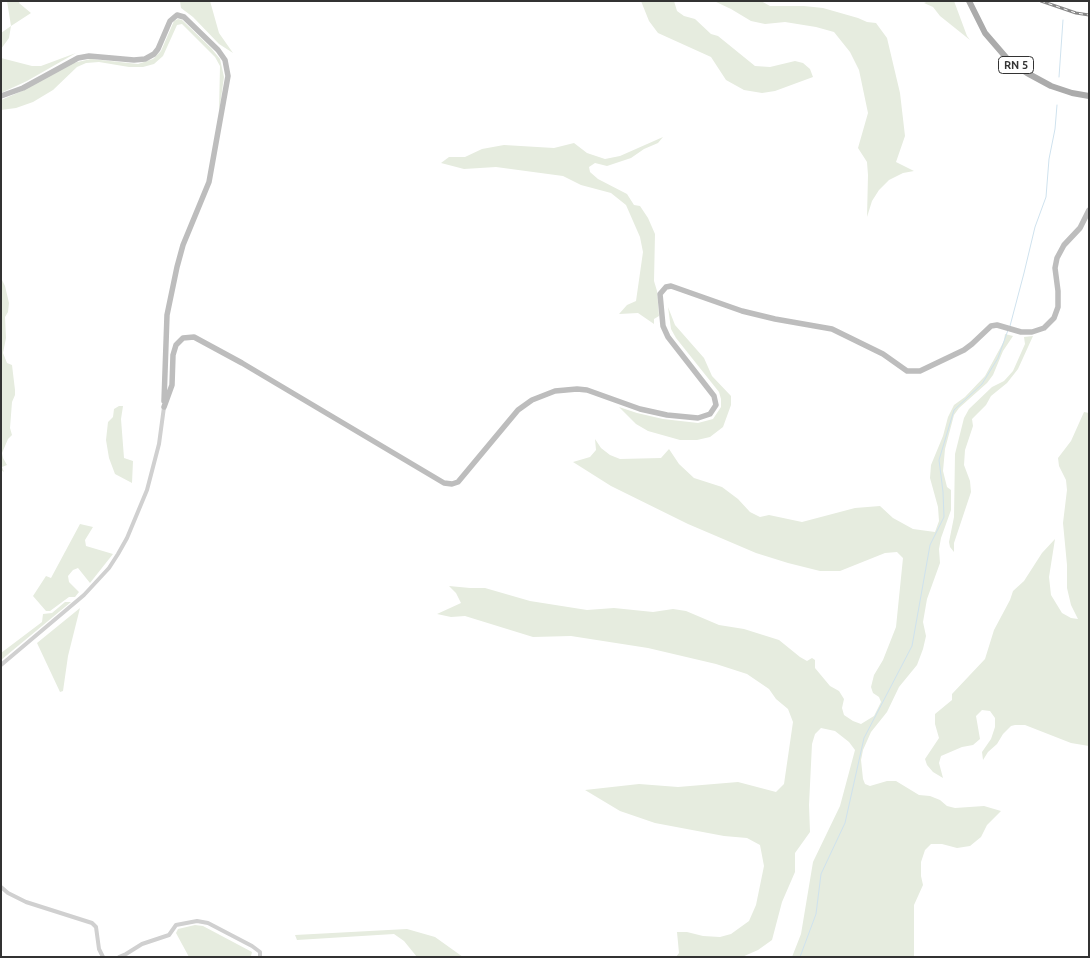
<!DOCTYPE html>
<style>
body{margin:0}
#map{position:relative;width:1090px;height:958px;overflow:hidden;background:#fff;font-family:Ubuntu,sans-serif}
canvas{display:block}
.frame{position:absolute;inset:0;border:2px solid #333;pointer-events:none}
</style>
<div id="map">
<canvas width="1090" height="958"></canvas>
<div class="frame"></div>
</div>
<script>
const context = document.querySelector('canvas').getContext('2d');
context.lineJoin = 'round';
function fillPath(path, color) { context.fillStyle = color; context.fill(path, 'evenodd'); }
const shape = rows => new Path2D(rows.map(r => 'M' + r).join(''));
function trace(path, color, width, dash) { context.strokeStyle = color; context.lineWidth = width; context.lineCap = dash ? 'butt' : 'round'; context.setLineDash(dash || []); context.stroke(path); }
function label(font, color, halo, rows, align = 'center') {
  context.font = font + ' Ubuntu,sans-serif'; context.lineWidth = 5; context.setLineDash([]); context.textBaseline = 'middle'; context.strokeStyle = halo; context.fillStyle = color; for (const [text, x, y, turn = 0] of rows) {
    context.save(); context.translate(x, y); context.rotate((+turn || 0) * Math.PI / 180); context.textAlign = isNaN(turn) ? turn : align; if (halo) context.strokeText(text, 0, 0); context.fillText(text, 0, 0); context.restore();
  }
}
fillPath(shape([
 [7,1,20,1,19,3,31,13,11,26,9,38,1,49,1,33,11,26],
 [180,1,210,1,219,33,233,53,219,44,193,17,181,8],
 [641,1,674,1,677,11,684,16,695,19,711,34,718,36,755,66,770,67,795,61,803,63,810,69,813,77,775,91,762,93,744,90,726,80,711,57,658,33,649,21],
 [714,1,761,1,770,6,804,6,823,8,858,18,867,22,876,23,887,38,900,93,905,136,896,162,914,171,903,173,889,180,879,190,872,201,867,217,868,175,867,162,858,148,868,113,859,70,850,52,834,32,816,27,785,22,765,24,751,21,731,9],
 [929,1,954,1,967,36,970,40,940,16,933,7,924,3],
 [178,19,182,20,211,48,220,59,224,77,219,112,220,66,215,57,182,24,177,25,163,56,154,64,143,67,129,67,99,62,86,63,77,67,53,90,33,102,16,108,1,110,1,100,22,91,73,63,91,59,138,64,153,59,161,51,174,21],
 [76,53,27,81,1,93,1,58,32,66,41,66],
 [663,137,658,143,644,149,631,158,607,166,595,163,589,167,590,172,598,179,627,194,634,205,640,206,648,218,655,234,654,281,657,291,659,316,654,319,654,324,638,313,619,314,627,305,636,301,643,252,640,237,626,205,611,193,581,185,563,176,496,167,464,169,441,163,449,157,465,157,482,149,504,145,554,148,574,143,587,153,605,159,620,156],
 [1,278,5,286,9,303,8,312,5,317,6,338,3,353,7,363,12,365,15,390,15,395,12,402,10,428,12,435,8,439,2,453,3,458,7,465,2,467,4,472,1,470],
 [668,307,675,325,704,358,712,376,731,396,731,405,723,427,710,437,697,440,680,440,648,431,636,424,619,407,637,413,663,419,698,423,713,419,721,407,721,399,719,392,676,338,671,329],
 [1005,334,1013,336,1003,351,993,375,987,383,959,408,954,415,945,449,943,471,947,487,951,490,951,510,941,538,939,549,940,563,927,599,923,622,926,636,923,649,917,665,899,687,887,712,871,732,863,750,861,760,863,779,865,784,870,786,887,781,896,781,919,795,930,796,940,800,947,806,955,808,984,806,1001,811,987,825,981,837,970,846,957,848,942,844,931,844,925,850,921,862,921,876,923,885,914,905,914,957,792,957,801,934,813,862,840,806,855,750,849,742,835,731,821,728,815,734,812,744,809,805,810,832,795,853,795,872,782,902,772,940,758,950,742,957,676,957,679,953,677,932,687,932,703,936,720,937,731,934,749,921,756,905,764,866,760,845,747,838,724,836,655,823,620,811,585,790,639,784,678,787,738,782,776,792,784,784,793,722,788,709,776,699,769,689,747,674,716,664,648,648,571,636,533,637,465,616,451,617,437,614,461,603,456,593,449,586,470,588,485,588,530,601,587,610,614,608,653,612,673,609,686,611,719,625,744,629,779,640,800,657,807,661,812,658,815,660,815,668,830,686,839,691,844,699,842,708,844,715,853,721,861,724,874,716,881,702,879,697,873,693,871,687,874,675,883,660,896,627,903,558,897,552,885,553,840,571,820,571,788,563,756,553,688,524,611,486,573,462,590,457,596,450,595,439,601,448,610,455,620,459,661,458,669,449,679,464,694,478,722,487,738,499,750,512,760,517,769,515,802,522,855,508,880,506,893,518,913,529,935,532,939,521,938,507,930,478,931,465,943,436,948,417,954,405,965,397,985,376,1004,341],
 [1033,336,1018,369,1007,383,991,396,986,405,972,419,973,426,965,450,964,465,970,481,971,492,954,543,954,552,950,547,949,542,954,517,955,454,964,418,969,409,992,387,1004,381,1013,371,1025,344,1024,337],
 [119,406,123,406,121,419,124,458,133,461,132,483,115,474,109,458,106,440,108,422,113,417,114,409],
 [1084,412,1089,413,1089,746,1071,743,1025,725,1015,725,1011,726,1003,734,997,744,988,752,983,760,982,752,991,739,995,727,995,718,990,711,982,710,976,716,980,739,973,745,962,747,941,756,939,763,943,778,933,772,927,765,925,759,939,738,935,724,935,714,952,700,952,694,985,659,994,630,1010,600,1013,591,1024,581,1042,553,1055,539,1049,577,1051,595,1062,613,1071,618,1078,619,1071,605,1067,588,1067,565,1063,523,1067,490,1066,480,1059,466,1058,458,1071,441],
 [80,524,93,527,85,540,86,546,113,554,90,583,78,568,73,570,68,576,69,582,79,592,75,597,69,597,50,611,46,611,33,596,46,576,51,578],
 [65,602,71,602,1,660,1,653,42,622,43,614,52,613],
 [80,608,68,656,63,691,60,692,37,643],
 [195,925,203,926,252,952,251,956,189,957,176,933,178,929],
 [407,929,435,937,463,957,417,957,404,941,394,934,297,940,295,935]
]), '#e6ecdf');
trace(shape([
 [1059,77,1063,20],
 [1010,326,1024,273,1035,227,1046,197,1049,159,1055,129,1057,105],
 [800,957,816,914,821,874,845,823,864,738,912,646,930,545,944,517,943,492,939,460,954,410,982,384,998,358,1008,330]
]), '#cfe2ee', 1);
trace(shape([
 [1,665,84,595,109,568,118,554,127,538,147,490,159,444,164,407],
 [1,887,8,893,26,902,92,923,96,927,99,949,103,957],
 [119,957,126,954,142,944,169,935,176,925,197,921,208,923,252,946,260,952,260,957]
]), '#d0d0d0', 4);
trace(shape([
 [1,96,23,88,78,58,89,56,134,60,145,59,154,54,158,49,170,21,177,15,184,17,218,50,225,60,228,76,209,182,183,245,177,267,167,315,164,401],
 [164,407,172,385,173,355,176,345,183,338,194,337,242,363,444,483,452,484,458,482,518,410,532,400,555,391,577,389,587,390,640,409,667,415,698,418,710,414,716,405,714,396,668,337,663,326,660,294,666,287,671,286,742,311,775,319,832,329,883,354,907,371,920,371,964,350,972,344,991,326,997,325,1021,332,1032,332,1044,328,1054,318,1058,307,1058,291,1055,268,1057,258,1064,245,1080,228,1089,210]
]), '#bdbdbd', 5.5);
trace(shape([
 [969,1,985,33,1010,62,1027,73,1051,86,1072,93,1089,96]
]), '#ababab', 6);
const rail = shape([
 [1041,1,1076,13,1089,15]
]);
trace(rail, '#888', 3);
trace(rail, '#fff', 1, [4]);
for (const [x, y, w] of [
 [1016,65,35]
]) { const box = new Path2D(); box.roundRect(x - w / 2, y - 8.5, w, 17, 4); context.fillStyle = '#fff'; context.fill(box); trace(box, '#333', 1); }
label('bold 11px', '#333', null, [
 ["RN 5",1016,65]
]);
</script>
